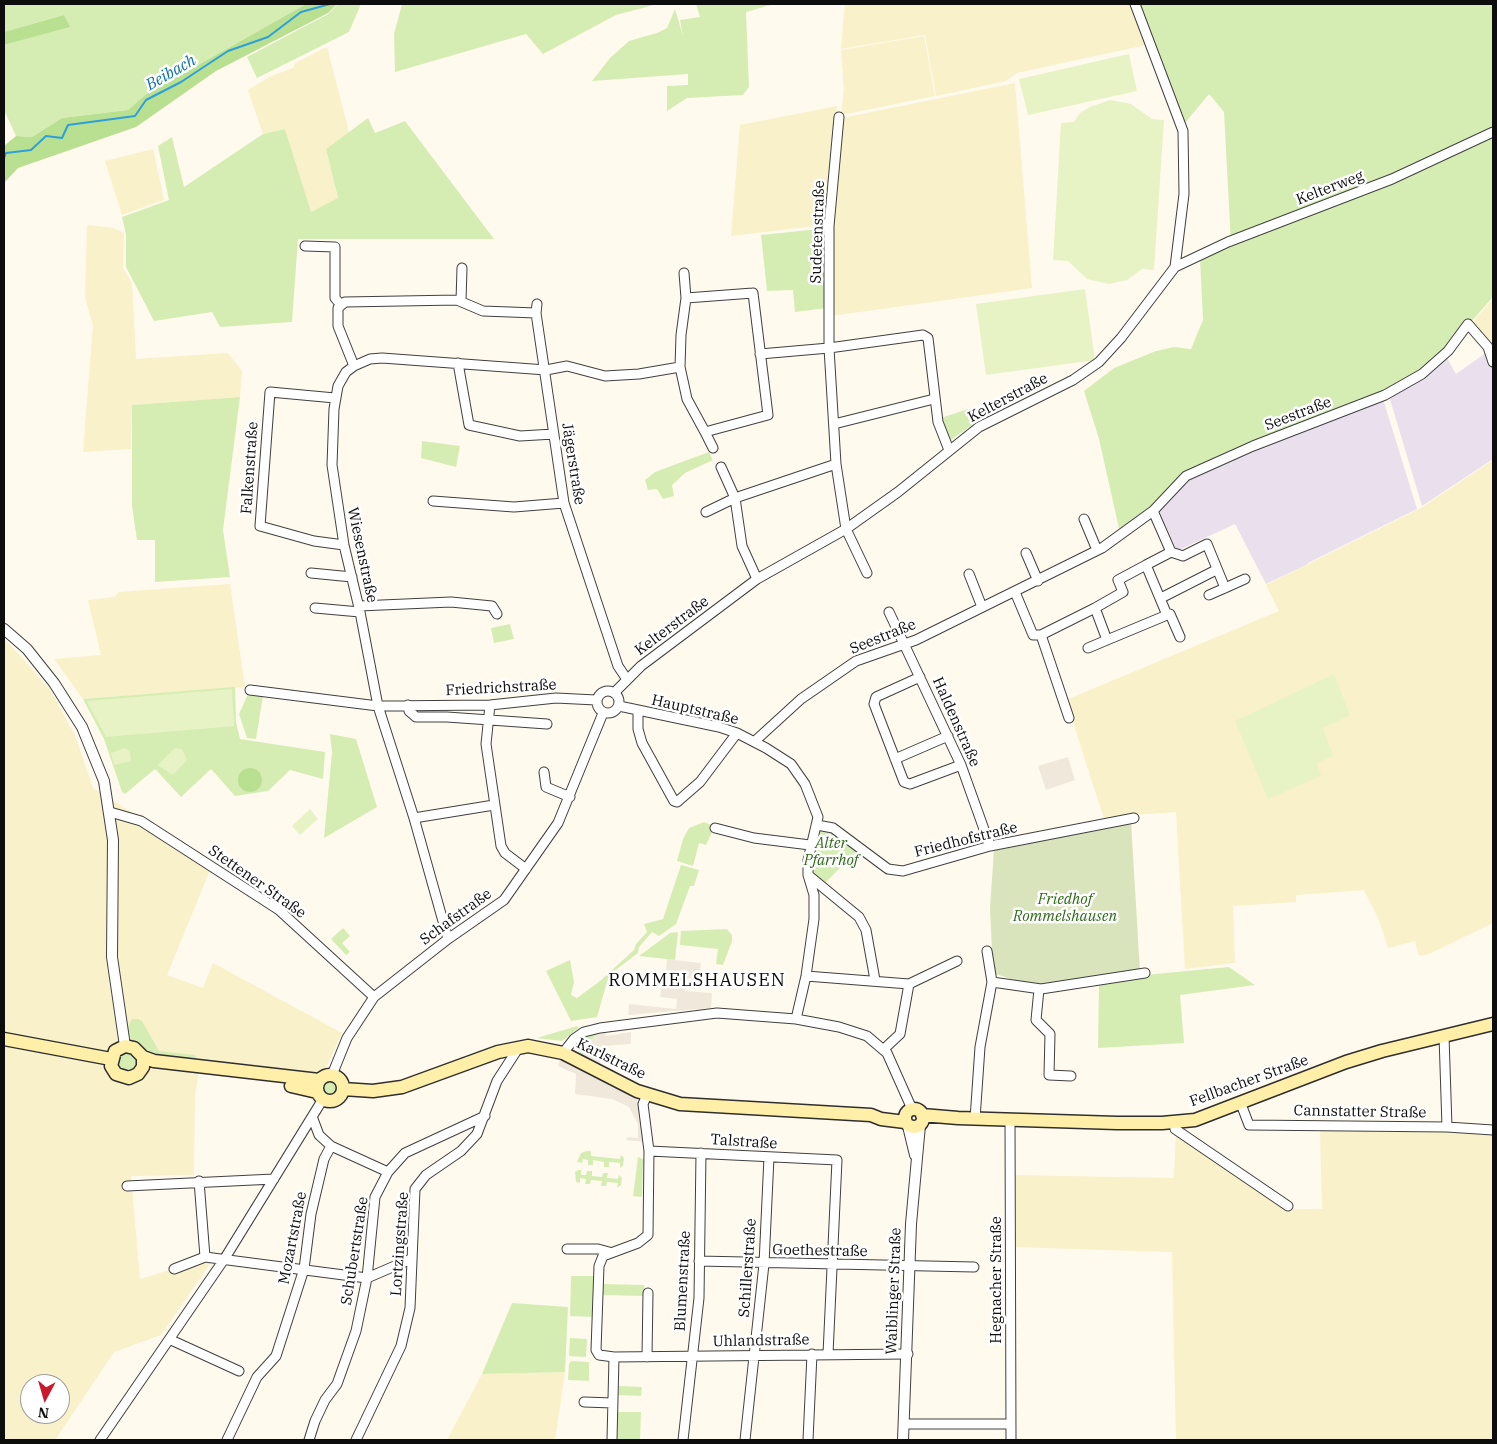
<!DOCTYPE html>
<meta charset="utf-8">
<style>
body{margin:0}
#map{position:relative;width:1497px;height:1444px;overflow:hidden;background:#fffaed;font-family:"IBM Plex Serif",serif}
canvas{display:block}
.frame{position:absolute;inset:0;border:5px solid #0d0d0d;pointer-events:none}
.north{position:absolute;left:20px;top:1374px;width:50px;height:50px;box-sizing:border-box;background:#fff;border:1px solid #9e9e9e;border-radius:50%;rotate:186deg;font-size:14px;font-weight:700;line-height:20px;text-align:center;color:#0d0d0d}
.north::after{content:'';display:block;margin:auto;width:18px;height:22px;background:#c9192d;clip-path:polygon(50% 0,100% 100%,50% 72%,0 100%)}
</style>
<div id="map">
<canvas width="1497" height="1444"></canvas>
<div class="frame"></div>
<div class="north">N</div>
</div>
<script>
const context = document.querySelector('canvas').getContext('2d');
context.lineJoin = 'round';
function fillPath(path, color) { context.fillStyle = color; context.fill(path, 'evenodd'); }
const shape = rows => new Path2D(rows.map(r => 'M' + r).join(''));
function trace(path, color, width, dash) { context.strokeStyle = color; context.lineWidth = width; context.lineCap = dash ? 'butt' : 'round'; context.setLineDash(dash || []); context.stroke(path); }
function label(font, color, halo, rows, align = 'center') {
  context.font = font + ' "IBM Plex Serif",serif'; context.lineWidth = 5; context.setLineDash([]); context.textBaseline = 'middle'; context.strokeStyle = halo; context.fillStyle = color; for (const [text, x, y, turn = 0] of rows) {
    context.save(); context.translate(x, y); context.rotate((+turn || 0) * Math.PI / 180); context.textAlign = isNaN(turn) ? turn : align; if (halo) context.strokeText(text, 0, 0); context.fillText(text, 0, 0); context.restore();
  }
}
fillPath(shape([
 [1487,352,1493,370,1493,459,1422,506,1389,396,1447,358,1456,374],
 [1383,399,1417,509,1308,563,1307,560,1308,564,1266,584,1235,524,1177,551,1158,509,1187,479,1228,460,1233,468,1229,460]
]), '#eae0ed');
fillPath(shape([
 [845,4,1131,4,1146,45,1017,73,1006,81,936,96,925,35,841,49],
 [924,36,935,96,841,115,844,89,841,50],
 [327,47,349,132,326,149,338,199,311,213,285,129,263,134,248,90,271,76,293,68,295,63],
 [1015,83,1032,288,831,316,831,224,731,236,740,125,837,106,837,119],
 [153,149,164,200,122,215,105,161],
 [87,225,114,228,124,233,123,268,132,283,136,359,228,353,242,371,240,397,132,405,131,449,83,452,93,325,85,298],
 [1493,299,1493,342,1489,345,1471,324],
 [1493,460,1493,923,1429,954,1419,956,1415,941,1388,948,1379,920,1364,890,1296,895,1296,902,1233,906,1235,963,1185,969,1176,812,1134,815,1105,822,1066,700,1279,611,1266,585,1421,508],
 [230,584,245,687,83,699,54,659,101,655,88,600,114,597,119,592],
 [4,638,49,688,75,735,93,788,213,863,167,975,203,988,213,963,342,1033,326,1068,311,1076,200,1062,195,1096,194,1175,131,1176,140,1279,209,1258,212,1261,161,1335,114,1352,55,1440,4,1440],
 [30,1384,60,1384,60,1414,30,1414],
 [1320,1128,1493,1131,1493,1440,1176,1440,1172,1252,1013,1247,1012,1175,1174,1178,1176,1131,1286,1209,1322,1209],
 [565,1372,555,1440,447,1440,482,1374]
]), '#f8f1ca');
fillPath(shape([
 [4,4,306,4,145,95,128,110,62,118,32,137,16,136,4,110,4,45,69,27,64,15,4,32],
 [338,4,361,4,349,32,257,78,247,57,328,14],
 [402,4,658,4,616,15,543,54,526,34,395,72,394,34],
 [696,4,774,4,746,12,749,87,743,95,687,98,667,111,667,86,688,85,688,74,592,81,610,58,629,41,657,33,667,28,675,9,683,36,680,20,700,17],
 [1138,4,1493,4,1493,297,1471,322,1467,319,1445,348,1418,372,1382,392,1185,474,1151,508,1120,533,1099,439,1084,391,1114,368,1156,351,1174,347,1191,349,1203,320,1200,258,1231,244,1224,112,1209,94,1185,123],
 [368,118,375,133,405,121,494,239,298,239,292,322,220,327,212,312,154,321,126,267,126,235,122,217,169,200,158,146,172,137,184,187,263,134,285,129,311,212,338,198,326,149],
 [828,228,827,308,795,312,793,290,767,291,761,235],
 [240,397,223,530,230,577,155,582,155,540,137,540,132,506,132,405],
 [968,409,975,423,949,441,941,418],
 [422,441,460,446,456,467,421,458],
 [709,452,713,460,685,473,672,485,674,496,663,499,657,489,648,490,645,480,655,472],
 [510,624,514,639,494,643,491,628],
 [235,687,236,722,240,739,325,752,323,779,290,770,268,791,235,796,211,769,181,797,155,769,125,794,122,792,104,739,83,699],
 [248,694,263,696,256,739,247,738,239,714],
 [330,734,356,739,377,807,324,838,332,752],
 [704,822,711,825,713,830,706,845,699,843,693,866,677,861,683,839,689,828],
 [823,829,832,831,857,851,825,883,811,873,812,861,819,834],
 [681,865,699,870,694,886,690,886,676,924,659,936,652,932,639,947,638,953,609,975,597,1017,571,1021,546,971,570,960,574,982,571,995,577,998,600,981,634,950,636,944,647,932,644,924,663,919],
 [343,928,350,936,342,943,350,952,346,955,331,939],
 [727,929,732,935,732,941,723,965,716,964,718,949,680,945,681,931],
 [678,932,675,960,639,956,670,933],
 [1229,967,1255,985,1180,995,1184,1043,1098,1048,1099,983,1145,975],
 [132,1019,138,1019,142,1021,159,1051,195,1055,197,1059,153,1056,131,1039,127,1029],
 [577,1026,579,1028,562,1041,537,1038],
 [598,1032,597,1035,585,1045,583,1056,576,1048,577,1044,584,1036],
 [122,1050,137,1054,137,1070,121,1074,114,1059],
 '321 1088a9 9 0 1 1 18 0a9 9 0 1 1-18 0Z',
 [587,1151,591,1151,591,1156,620,1159,621,1155,624,1158,623,1166,620,1168,620,1163,609,1162,609,1167,604,1167,604,1162,593,1160,593,1165,588,1165,588,1160,583,1159,582,1163,577,1162,581,1153],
 [638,1157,645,1160,646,1164,643,1164,642,1197,633,1196],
 [578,1170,581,1170,581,1175,586,1175,587,1171,592,1171,592,1176,602,1177,603,1173,608,1173,607,1178,618,1179,619,1175,622,1178,621,1185,617,1188,618,1183,607,1182,606,1186,601,1186,602,1181,591,1180,590,1184,585,1184,586,1179,580,1178,580,1183,576,1182,575,1172],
 [571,1276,593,1276,593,1317,570,1316],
 [603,1284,644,1285,644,1296,602,1295],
 [512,1303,568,1307,565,1372,482,1374],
 [570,1338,587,1339,586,1357,569,1356],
 [571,1361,589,1362,589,1381,568,1380,569,1364],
 [619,1386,642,1387,641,1396,618,1395],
 [618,1412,641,1412,640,1440,617,1440]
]), '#d5edb3');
fillPath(shape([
 [306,4,337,4,328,13,216,71,136,127,18,168,5,182,4,188,4,146,16,136,32,137,62,118,128,110,145,95],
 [64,15,70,27,4,45,4,32],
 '238 780a12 12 0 1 1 24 0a12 12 0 1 1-24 0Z'
]), '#b9df91');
fillPath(shape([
 [1131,822,1140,972,1041,984,1017,981,993,973,990,908,994,850]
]), '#d9e3bc');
fillPath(shape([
 [1129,54,1137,91,1028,115,1019,79],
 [1110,100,1131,104,1152,119,1164,120,1154,270,1142,269,1127,280,1109,284,1087,279,1068,261,1053,260,1061,123,1074,122,1080,113,1090,107],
 [1085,289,1095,360,986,375,976,304],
 [1334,674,1350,715,1323,728,1333,756,1317,763,1321,776,1268,799,1235,721],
 [232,689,234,726,106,737,87,701],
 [125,748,130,752,131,761,114,765,111,753],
 [175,748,182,749,187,760,174,774,171,774,158,765],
 [310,809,318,819,300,835,292,826]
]), '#e7f3c5');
fillPath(shape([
 [1068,757,1075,780,1046,790,1038,766],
 [667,959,701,963,699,977,688,978,685,991,712,993,711,1008,628,1015,629,1004,676,1009,677,999,660,997,661,988,665,988],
 [605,1030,606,1036,631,1032,631,1044,601,1046,600,1066,583,1056,585,1045,597,1035,598,1032],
 [560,1059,581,1067,637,1097,645,1142,626,1140,628,1137,638,1138,638,1124,629,1107,612,1099,575,1094,576,1074,558,1066]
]), '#f0e9db');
trace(shape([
 [4,158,6,153,31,150,46,136,62,138,68,125,135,116,146,100,181,82,228,51,268,37,301,12,330,4]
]), '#2da0d9', 2);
const minor = shape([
 [839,117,829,226,829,348,836,464,846,529,867,573],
 [305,246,335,247,335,298,341,305],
 [1175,267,1228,242,1392,179,1493,132],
 [684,273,686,298],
 [753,293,768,415,705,432,687,399,680,367,681,335,686,298,753,293],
 [461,301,462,268],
 [537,304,536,313,564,503,618,666,626,678],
 [760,354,829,348,923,335,928,338,938,422,949,450],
 [458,363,469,425,520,436,554,434],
 [354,366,338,326,338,308,345,302,457,300,483,311,536,313],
 [335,398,270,392,260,526,314,541,344,545],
 [834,424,934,399],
 [705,432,713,448],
 [721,467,735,498,742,546,757,579],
 [433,501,514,507,564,503],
 [706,512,735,498,836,464],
 [1084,519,1097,550],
 [1171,552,1183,556,1207,544,1225,588,1245,579],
 [1026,553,1038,581],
 [311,573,352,577],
 [969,574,982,607],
 [1015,592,1033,635,1041,635,1069,718],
 [1209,595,1225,588],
 [1161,598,1216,570],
 [359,606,451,602,492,606,497,614],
 [315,608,360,612],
 [1095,608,1123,592,1118,580,1146,565],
 [889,612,961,765,990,846],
 [1167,615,1170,614,1180,637],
 [1041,635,1095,608,1107,640,1167,615,1146,565,1171,552,1153,511],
 [1088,648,1107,640],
 [920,677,876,697,874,704,904,782,910,784,961,765],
 [250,690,378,706,490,705,556,698,596,700],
 '597 702a11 11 0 1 1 22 0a11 11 0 1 1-22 0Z',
 [614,693,641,666,757,579,846,529,898,492,979,427,1073,380,1099,362,1121,338,1175,267,1184,194,1183,131,1135,4],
 [408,705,409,711,416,717,447,717,547,724],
 [490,705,486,744,501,846,505,853,526,869],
 [619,706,719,727,737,733,766,748,791,764,805,784,818,817,808,860,808,875,814,895,814,919,806,976,796,1019],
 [638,711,638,729,642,743,674,801,677,802,700,782,737,733],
 [755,741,801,699,856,661,916,640,1102,548,1153,511,1186,476,1253,446,1385,395,1422,374,1448,351,1468,324,1488,347,1493,362],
 [895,759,948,736],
 [544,772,546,787,570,797],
 [110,812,141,821,279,910,374,997],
 [414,818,494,805],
 [817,825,833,828,888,869,903,871,990,846,1134,818],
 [715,828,754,838,810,845],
 [808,875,859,917,866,930,875,980],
 [448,939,414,818,378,706,360,612,344,545,332,465,334,409,338,386,346,372,354,366,370,359,382,358,546,370,567,366,605,376,639,374,680,367],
 [806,976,909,984],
 [992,982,1041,989,1145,973],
 [1039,989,1036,1020,1050,1034,1049,1075,1071,1076],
 [1444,1036,1447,1127],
 [884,1049,900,1034,909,984,957,961],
 [563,1053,574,1039,584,1032,600,1028,717,1013,796,1019,839,1027,867,1036,887,1053,912,1109],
 [332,1075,347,1038,374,997,448,939,504,900,558,823,603,713],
 [1241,1104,1249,1125,1447,1127,1493,1130],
 [313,1119,319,1135,331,1146,388,1172],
 [975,1119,980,1047,992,982,987,951],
 [1010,1119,1011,1440],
 [1174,1122,1175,1129,1288,1206],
 [649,1151,837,1160,828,1354],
 [199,1181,205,1257],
 [127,1186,274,1179],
 [567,1249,598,1249,609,1252],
 [699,1261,974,1267],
 [174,1269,205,1257,367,1278,411,1259],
 [171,1340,239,1371],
 [614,1357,908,1354],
 [647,1357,648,1293],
 [584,1402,613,1403],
 [904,1424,1011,1424],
 [100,1440,225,1258,323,1099],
 [227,1440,257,1377,276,1356,304,1269,311,1214,324,1159,331,1146],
 [309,1440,315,1421,325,1400,337,1384,356,1331,367,1278,375,1197,388,1172,405,1153,485,1116],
 [356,1440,401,1346,410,1308,415,1189,426,1175,461,1151,477,1134,497,1081,519,1047],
 [612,1440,614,1357,599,1355,596,1350,599,1266,603,1256,638,1243,648,1235,649,1151,643,1104,647,1095],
 [683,1440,699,1298,701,1153],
 [745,1440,764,1264,769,1157],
 [808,1440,812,1354]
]);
const tertiary = shape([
 [4,629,27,649,54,683,82,727,104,781,113,840,112,957,125,1046],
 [908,1126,915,1155],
 [903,1440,911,1224,920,1125]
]);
const secondary = shape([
 [4,1039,111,1059],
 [143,1057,143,1067,138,1074,129,1078,116,1074,111,1066,115,1051,125,1046,134,1048,143,1057,154,1061,319,1080],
 '317 1088a13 13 0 1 1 26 0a13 13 0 1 1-26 0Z',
 [291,1086,317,1092],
 [343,1089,373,1091,402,1087,498,1052,528,1046,563,1053,637,1091,680,1104,871,1115,881,1119,905,1122],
 '905 1118a9 9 0 1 1 18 0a9 9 0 1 1-18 0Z',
 [922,1115,958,1118,1117,1123,1162,1123,1195,1120,1346,1062,1382,1051,1493,1024]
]);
trace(minor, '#404040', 11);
trace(tertiary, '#404040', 12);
trace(secondary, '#2f2f2f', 15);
trace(minor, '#fff', 9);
trace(tertiary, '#fff', 10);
trace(secondary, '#ffefa8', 12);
label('15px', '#0d0d0d', '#fff', [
 ["Kelterweg",1330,188,-21],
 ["Sudetenstraße",818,232,-88],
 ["Kelterstraße",1008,398,-28],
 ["Seestraße",1298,414,-21],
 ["Jägerstraße",573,464,81],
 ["Falkenstraße",250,468,-86],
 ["Wiesenstraße",362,555,78],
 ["Kelterstraße",672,626,-37],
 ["Seestraße",883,637,-22],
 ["Friedrichstraße",501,688,-3],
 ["Hauptstraße",695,710,13],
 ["Haldenstraße",956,722,66],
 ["Friedhofstraße",966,840,-14],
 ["Stettener Straße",257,882,35],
 ["Schafstraße",456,917,-36],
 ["Karlstraße",611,1059,26],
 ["Fellbacher Straße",1249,1081,-20],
 ["Cannstatter Straße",1360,1112,1],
 ["Talstraße",744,1142,4],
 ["Mozartstraße",293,1238,-79],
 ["Lortzingstraße",400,1244,-86],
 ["Schubertstraße",355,1251,-81],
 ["Goethestraße",820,1251,1],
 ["Schillerstraße",748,1268,-86],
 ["Hegnacher Straße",997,1280,-90],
 ["Blumenstraße",683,1281,-87],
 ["Waiblinger Straße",894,1291,-88],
 ["Uhlandstraße",761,1341,-1]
]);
label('italic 15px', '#2e6a17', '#fff', [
 ["Alter",831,844],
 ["Pfarrhof",831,861],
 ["Friedhof",1065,900],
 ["Rommelshausen",1065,917]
]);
label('italic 16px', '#0b6faa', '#fff', [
 ["Beibach",171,73,-30]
]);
context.letterSpacing = '1px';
label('18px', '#0d0d0d', '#fff', [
 ["ROMMELSHAUSEN",697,981]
]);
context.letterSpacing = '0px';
</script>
